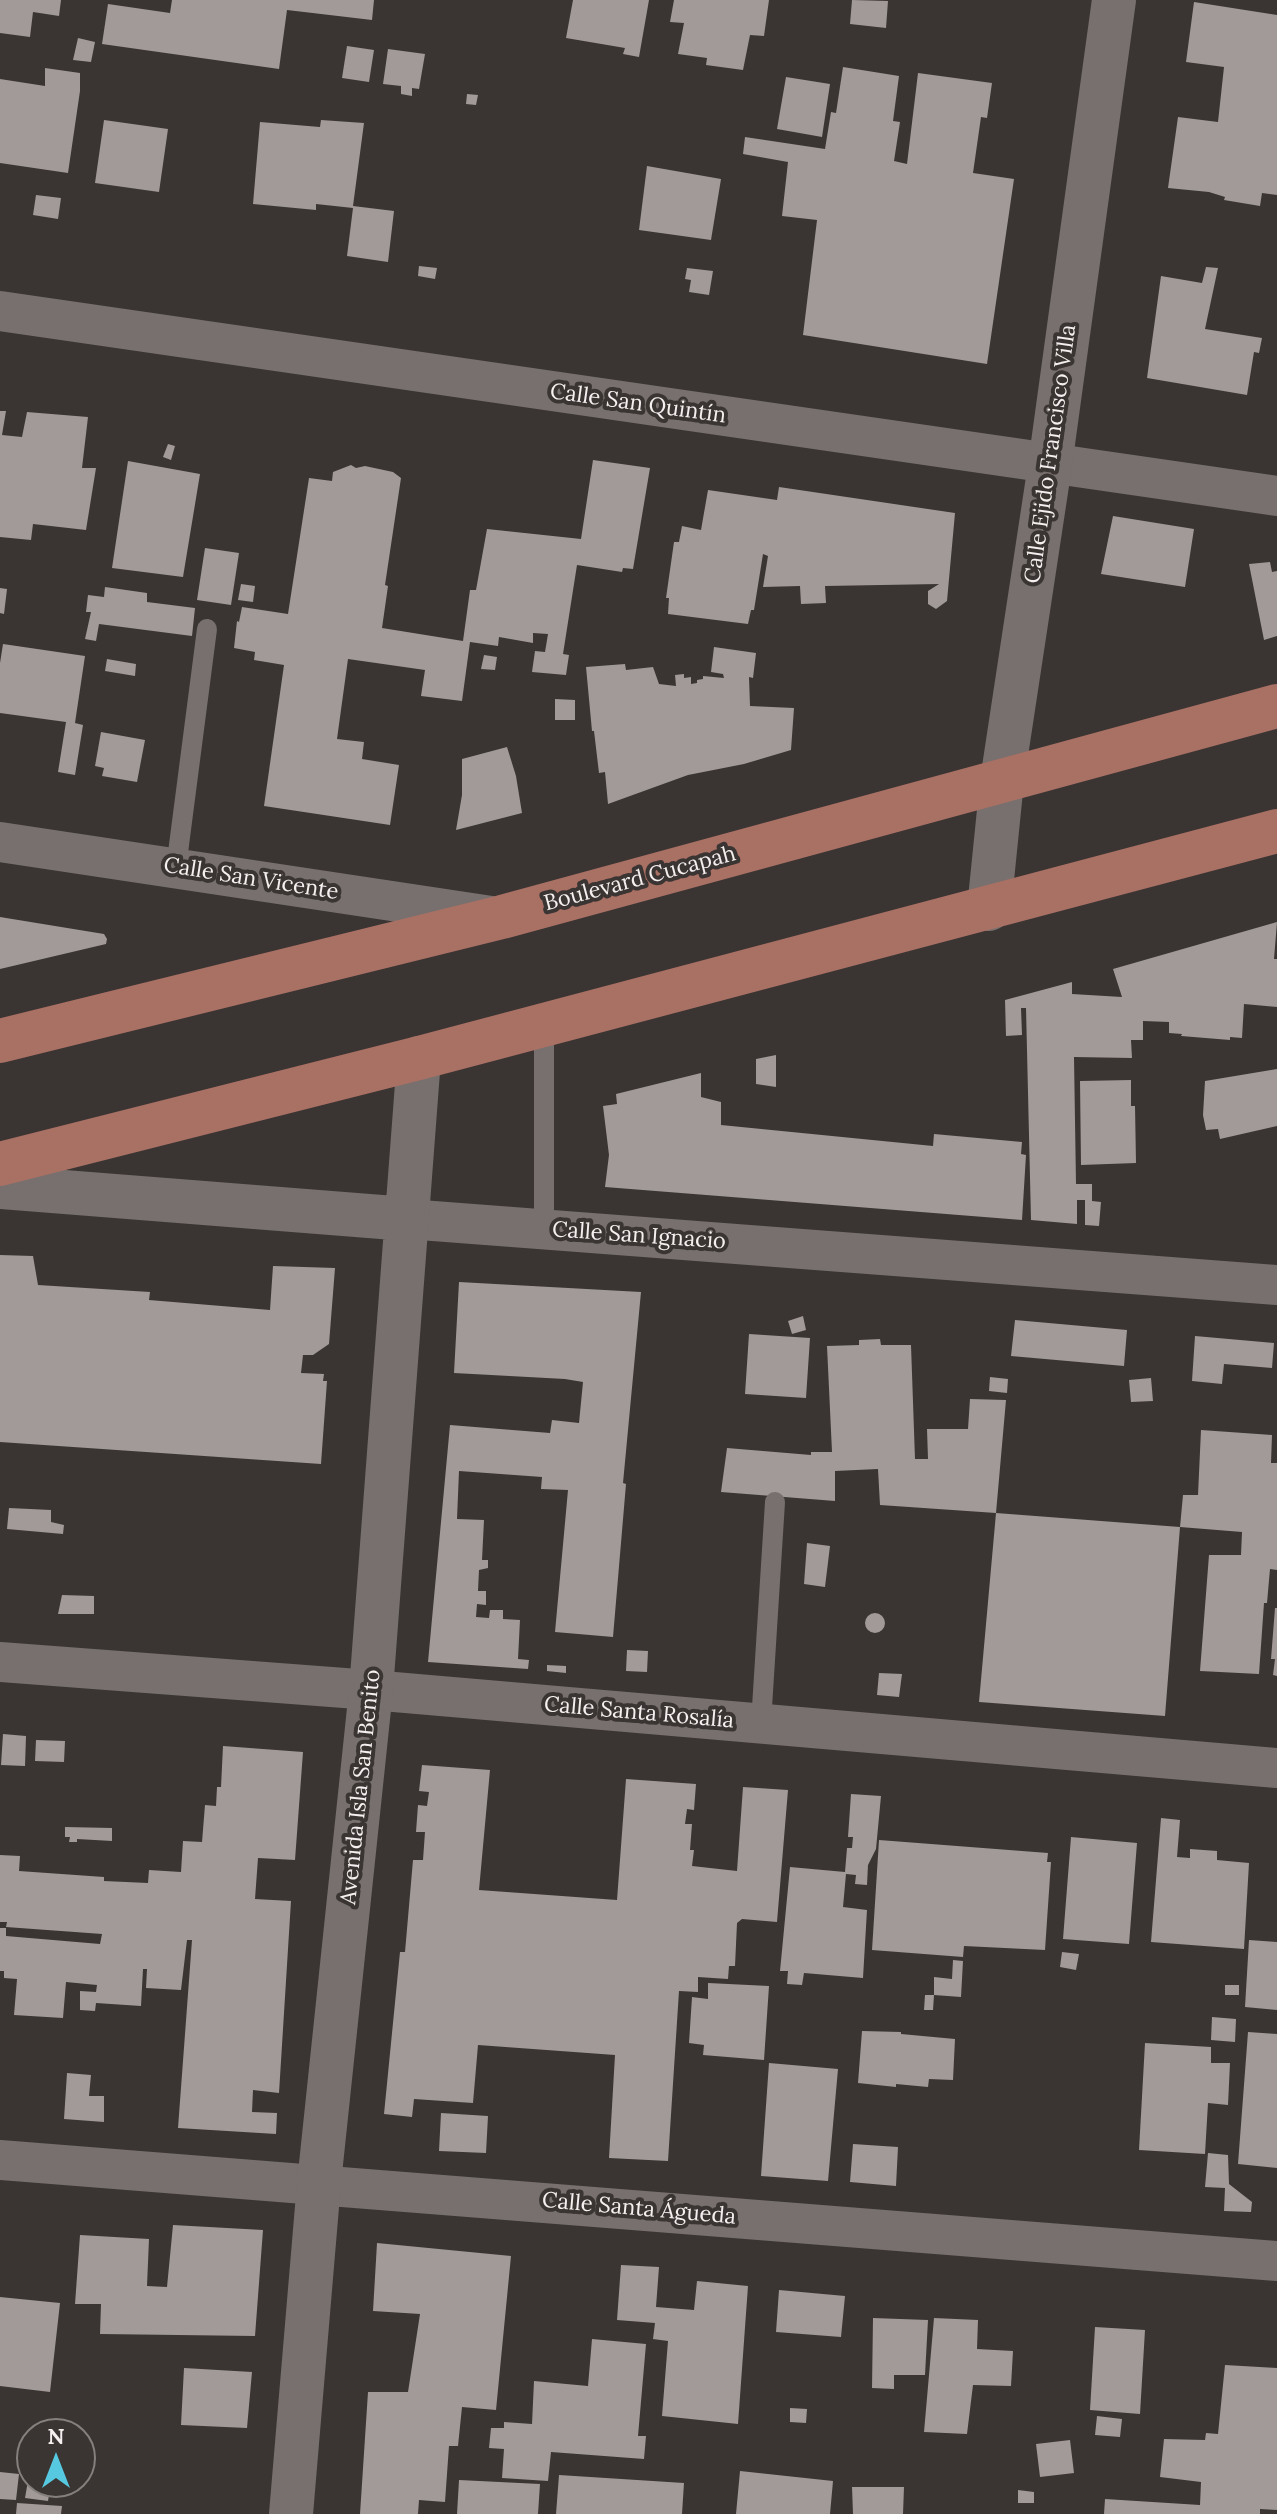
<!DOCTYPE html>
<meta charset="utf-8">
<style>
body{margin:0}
#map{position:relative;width:1277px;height:2514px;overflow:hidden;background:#3a3433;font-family:Lora,serif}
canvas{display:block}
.north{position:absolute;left:16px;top:2418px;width:80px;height:80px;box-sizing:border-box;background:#3a3433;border:2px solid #857f7e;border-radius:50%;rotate:0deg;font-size:22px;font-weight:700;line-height:32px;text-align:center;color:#f5f0ef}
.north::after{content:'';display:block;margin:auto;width:28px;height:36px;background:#56c9e0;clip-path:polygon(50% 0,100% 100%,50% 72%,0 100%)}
</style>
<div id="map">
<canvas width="1277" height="2514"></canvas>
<div class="north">N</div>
</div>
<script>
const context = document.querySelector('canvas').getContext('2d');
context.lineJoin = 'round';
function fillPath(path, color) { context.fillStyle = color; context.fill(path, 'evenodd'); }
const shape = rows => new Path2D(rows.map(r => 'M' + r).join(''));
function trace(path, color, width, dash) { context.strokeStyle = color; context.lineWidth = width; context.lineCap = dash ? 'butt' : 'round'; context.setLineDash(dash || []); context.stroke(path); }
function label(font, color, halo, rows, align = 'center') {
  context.font = font + ' Lora,serif'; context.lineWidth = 8; context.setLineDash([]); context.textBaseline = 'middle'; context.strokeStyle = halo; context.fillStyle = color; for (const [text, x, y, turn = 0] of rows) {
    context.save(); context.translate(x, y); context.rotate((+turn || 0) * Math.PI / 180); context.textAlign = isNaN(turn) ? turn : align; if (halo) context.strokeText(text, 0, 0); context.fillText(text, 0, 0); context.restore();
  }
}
fillPath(shape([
 [0,0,61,0,59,16,33,12,30,37,0,33],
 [172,0,374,0,372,20,287,10,279,69,102,44,108,4,170,13],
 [573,0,649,0,639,57,623,54,625,48,566,38],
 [674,0,769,0,764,36,750,35,743,70,706,65,707,58,678,54,684,23,670,22],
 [852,0,888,1,886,28,850,24],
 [1194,2,1277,15,1277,195,1262,193,1260,206,1224,200,1225,197,1209,192,1168,188,1178,117,1218,122,1224,67,1186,62],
 [78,38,95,42,91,62,73,60],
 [347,46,374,50,369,82,342,78],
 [388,49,425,54,419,89,412,88,412,96,401,94,401,86,383,84],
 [843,67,899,76,893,121,900,122,894,161,907,164,918,73,992,83,987,118,981,117,973,173,1014,179,987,364,803,335,817,220,782,216,788,162,743,154,745,137,825,149,831,112,836,113],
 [45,68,80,73,80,91,68,173,0,163,0,79,45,86],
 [786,77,830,84,822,137,777,129],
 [467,94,478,95,476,105,466,104],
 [104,120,168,129,159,192,95,183],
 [321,120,364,123,353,206,394,211,388,262,347,256,353,208,316,204,316,210,253,204,260,122,320,127],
 [647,166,721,179,711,240,639,230],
 [36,195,61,198,58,219,33,215],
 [419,266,437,268,435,279,418,276],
 [1206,267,1218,268,1205,329,1262,338,1259,353,1254,352,1247,395,1147,378,1161,276,1202,283],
 [687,268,713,271,709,295,689,292,691,280,685,279],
 [0,411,6,411,2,435,22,437,27,412,88,417,82,468,96,468,86,530,33,524,31,540,0,537],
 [168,444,175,446,171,460,163,457],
 [593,460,650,468,633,569,623,568,622,572,577,565,563,654,569,655,566,675,532,672,535,651,545,652,548,634,533,633,533,643,499,637,498,646,470,642,462,701,421,696,425,670,348,659,337,739,364,742,362,759,399,765,390,825,264,806,284,665,254,660,255,652,234,648,237,621,239,622,242,607,288,614,309,478,332,481,333,472,351,465,356,468,365,466,393,472,401,478,385,585,388,586,382,628,463,641,470,590,476,590,487,529,581,539],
 [128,461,200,474,183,577,112,568],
 [779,487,955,513,947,601,936,609,928,604,928,591,939,584,825,586,826,603,801,604,800,586,763,587,768,556,763,554,754,610,751,610,748,624,668,614,669,598,666,598,674,542,679,542,682,526,701,530,708,490,777,500],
 [1113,516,1194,529,1185,587,1101,574],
 [205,548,239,553,231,605,197,600],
 [1270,562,1272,572,1277,571,1277,636,1264,640,1249,564],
 [241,584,255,586,253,602,238,600],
 [105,587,147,593,147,602,195,608,192,636,99,624,96,641,85,639,91,612,86,612,88,595,104,597],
 [0,588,7,589,4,614,0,613],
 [3,644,85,656,75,723,83,725,75,775,58,772,66,722,0,713,0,663],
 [714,647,756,653,753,678,749,677,750,706,794,708,791,750,744,764,688,775,608,804,605,772,599,773,594,731,592,731,586,667,625,664,626,670,653,667,659,684,676,686,675,675,684,674,684,678,691,677,691,684,697,683,697,680,703,679,703,676,724,678,723,674,711,672],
 [484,655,497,657,495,670,481,669],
 [107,659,136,664,135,676,105,671],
 [555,699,575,700,575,720,555,720],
 [101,732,145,740,137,782,102,776,104,768,95,766],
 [507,747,516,776,522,813,456,830,462,795,462,759],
 [0,917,104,934,107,939,106,944,0,969],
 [1277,922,1274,959,1277,959,1277,1007,1244,1004,1242,1038,1230,1037,1230,1040,1181,1036,1182,1034,1169,1033,1169,1022,1143,1021,1143,1040,1131,1040,1132,1058,1074,1057,1076,1184,1092,1184,1092,1201,1101,1202,1099,1226,1085,1225,1085,1200,1077,1200,1077,1224,1031,1220,1026,1008,1021,1008,1022,1035,1006,1036,1005,1000,1072,982,1072,994,1122,997,1113,969],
 [776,1055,776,1087,756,1084,756,1059],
 [1277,1069,1277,1126,1220,1139,1218,1129,1206,1130,1203,1115,1205,1081],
 [701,1073,701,1097,721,1102,721,1125,933,1146,934,1134,1022,1142,1021,1154,1026,1155,1022,1220,605,1187,609,1155,603,1106,617,1104,616,1094],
 [1131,1080,1131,1106,1135,1106,1136,1163,1081,1165,1080,1081],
 [0,1255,33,1256,38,1285,150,1292,149,1300,270,1310,273,1266,335,1268,329,1344,313,1355,303,1355,301,1373,324,1374,323,1381,327,1381,321,1464,0,1442],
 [459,1282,641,1292,623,1483,626,1484,613,1637,555,1632,568,1490,541,1489,542,1477,459,1471,457,1519,484,1520,482,1560,488,1560,488,1568,479,1570,478,1591,486,1591,486,1605,477,1604,476,1617,489,1618,490,1610,503,1610,503,1619,520,1620,518,1659,529,1660,528,1669,428,1662,450,1425,550,1433,552,1420,579,1423,583,1382,565,1379,454,1373],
 [803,1316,806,1330,792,1334,788,1321],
 [1015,1320,1127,1330,1124,1366,1011,1356],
 [749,1334,810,1338,806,1398,745,1394],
 [1195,1336,1274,1343,1272,1368,1224,1364,1222,1384,1192,1381],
 [880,1339,881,1345,911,1345,915,1459,928,1459,927,1429,968,1429,970,1399,1006,1400,996,1513,880,1505,878,1469,835,1471,835,1501,721,1492,727,1448,811,1455,811,1452,832,1452,827,1346,859,1345,859,1340],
 [990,1377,1008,1379,1007,1393,989,1391],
 [1151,1378,1153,1401,1131,1402,1129,1380],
 [1201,1430,1272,1435,1271,1463,1277,1463,1277,1570,1270,1569,1267,1603,1264,1603,1259,1674,1200,1671,1209,1555,1241,1555,1242,1532,1180,1527,1183,1495,1198,1495],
 [9,1508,51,1510,51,1522,64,1525,63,1534,7,1529],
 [996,1513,1180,1527,1165,1716,979,1702],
 [807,1543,830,1546,825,1587,804,1584],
 [62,1595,94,1596,94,1614,58,1614],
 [1275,1608,1277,1608,1277,1676,1273,1675,1275,1659,1271,1659],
 '865 1623a10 10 0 1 1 20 0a10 10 0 1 1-20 0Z',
 [627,1650,648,1651,647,1672,626,1671],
 [547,1665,566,1666,566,1673,547,1671],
 [879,1673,902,1674,899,1697,877,1695],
 [3,1734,26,1736,25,1766,1,1765],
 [36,1740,65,1741,64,1762,35,1761],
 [223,1746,303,1752,295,1860,258,1858,255,1899,291,1901,279,2093,253,2090,252,2112,277,2113,276,2134,178,2128,192,1940,187,1940,181,1990,146,1988,147,1969,143,1969,141,2006,96,2003,95,2011,80,2010,80,1991,96,1992,97,1985,66,1982,63,2018,14,2015,17,1979,4,1978,4,1971,0,1971,0,1928,6,1928,6,1936,100,1944,102,1934,6,1927,7,1922,0,1922,0,1855,20,1856,19,1871,104,1877,104,1881,148,1883,149,1870,181,1872,183,1841,202,1842,205,1805,216,1806,217,1787,221,1787],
 [422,1765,490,1770,479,1890,617,1900,626,1779,696,1784,694,1810,687,1809,685,1824,692,1824,690,1850,694,1850,692,1866,737,1871,743,1787,788,1790,777,1922,742,1919,737,1923,735,1966,729,1966,728,1979,698,1977,698,1992,679,1991,668,2161,609,2158,615,2055,478,2045,473,2103,414,2099,412,2117,384,2114,400,1952,405,1952,413,1860,423,1860,425,1832,416,1832,418,1805,427,1806,429,1792,419,1791],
 [851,1794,881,1796,876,1849,868,1865,867,1885,855,1884,856,1875,846,1874,843,1907,867,1910,863,1978,804,1973,802,1985,787,1984,788,1971,780,1971,790,1867,845,1872,847,1848,852,1848,853,1837,848,1837],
 [1161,1818,1180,1820,1177,1857,1190,1858,1190,1849,1217,1851,1217,1860,1249,1863,1244,1949,1151,1942],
 [65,1827,112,1828,112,1841,77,1839,77,1842,69,1842,70,1837,65,1837],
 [1071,1837,1137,1843,1129,1944,1063,1939],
 [879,1840,1048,1853,1047,1862,1051,1862,1045,1950,964,1946,963,1957,872,1950],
 [1249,1940,1277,1942,1277,2010,1245,2007],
 [1062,1952,1079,1954,1076,1970,1060,1967],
 [953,1960,963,1961,961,1997,934,1995,933,2010,924,2010,925,1995,934,1995,934,1977,952,1979],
 [708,1983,769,1986,764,2060,703,2055,704,2045,689,2043,692,1997,708,1999],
 [1225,1985,1239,1985,1239,1995,1225,1995],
 [1212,2017,1236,2019,1235,2042,1211,2040],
 [862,2031,901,2032,901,2034,955,2039,953,2080,929,2079,928,2087,896,2084,896,2087,858,2083],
 [1248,2032,1277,2034,1277,2168,1238,2164],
 [1145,2043,1211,2047,1211,2063,1230,2063,1228,2105,1208,2103,1205,2154,1139,2150],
 [769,2063,838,2069,828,2181,761,2176],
 [67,2073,91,2075,89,2096,104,2096,104,2122,64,2119],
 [441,2113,488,2116,486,2153,439,2151],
 [853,2144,898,2147,896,2186,850,2182],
 [1208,2153,1228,2155,1229,2184,1252,2202,1251,2212,1224,2211,1225,2188,1205,2187],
 [173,2225,263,2230,255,2336,100,2334,101,2304,75,2304,80,2235,149,2239,147,2286,167,2287],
 [377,2243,511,2256,496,2410,462,2407,458,2446,449,2446,445,2502,419,2500,418,2514,360,2514,368,2392,408,2392,420,2314,373,2311],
 [621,2265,659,2267,656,2307,694,2310,697,2281,748,2286,738,2424,662,2416,668,2341,653,2339,655,2323,617,2320],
 [779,2290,845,2296,841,2337,776,2332],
 [0,2297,60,2303,50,2392,0,2386],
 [873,2318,928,2320,925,2375,894,2375,894,2389,872,2388],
 [934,2318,978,2320,977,2349,1013,2351,1011,2386,973,2385,967,2434,924,2432],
 [1095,2327,1145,2330,1140,2414,1090,2410],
 [592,2339,646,2344,638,2436,646,2436,644,2459,551,2452,548,2481,502,2478,504,2449,489,2448,491,2428,504,2428,504,2422,532,2424,534,2381,588,2386],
 [1225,2365,1277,2368,1277,2510,1260,2509,1260,2514,1104,2514,1105,2499,1200,2505,1201,2482,1160,2477,1164,2439,1205,2440,1206,2433,1218,2434],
 [184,2368,252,2372,247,2428,181,2425],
 [790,2408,807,2409,806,2423,790,2422],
 [1097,2416,1122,2419,1120,2437,1095,2435],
 [68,2430,68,2434,41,2434,42,2431],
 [1070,2440,1074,2473,1040,2477,1036,2444],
 [740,2471,833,2481,830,2514,736,2514],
 [0,2472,19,2474,16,2500,0,2499],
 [29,2475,32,2475,32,2482,51,2482,48,2501,25,2498],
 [559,2475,684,2483,682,2514,556,2514],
 [459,2480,540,2484,538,2514,457,2514],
 [852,2487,904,2487,903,2514,853,2514],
 [1018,2490,1034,2492,1034,2503,1018,2503],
 [17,2503,62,2506,61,2514,16,2514]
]), '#a19a98');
trace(shape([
 [176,868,207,629],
 [544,1026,544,1229],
 [761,1723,775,1502]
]), '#77706e', 20);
trace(shape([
 [0,311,1277,496],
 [0,842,498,917],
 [407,1219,1277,1285],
 [0,1662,371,1690,1277,1768],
 [0,2160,1277,2261]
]), '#77706e', 40);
trace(shape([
 [989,909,1002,781,1050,465,1114,0],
 [0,1187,407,1219],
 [291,2514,319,2183,371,1690,419,1058]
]), '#77706e', 44);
trace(shape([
 [0,1041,502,917,1277,706],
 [0,1164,419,1058,1277,831]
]), '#a97064', 44);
label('22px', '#f5f0ef', '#3a3433', [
 ["Calle San Quintín",638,404,8],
 ["Calle Ejido Francisco Villa",1051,454,-82],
 ["Calle San Vicente",251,879,9],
 ["Boulevard Cucapah",640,879,-15],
 ["Calle San Ignacio",639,1236,4],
 ["Calle Santa Rosalía",639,1713,5],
 ["Avenida Isla San Benito",361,1787,-84],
 ["Calle Santa Águeda",639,2209,5]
]);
</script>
